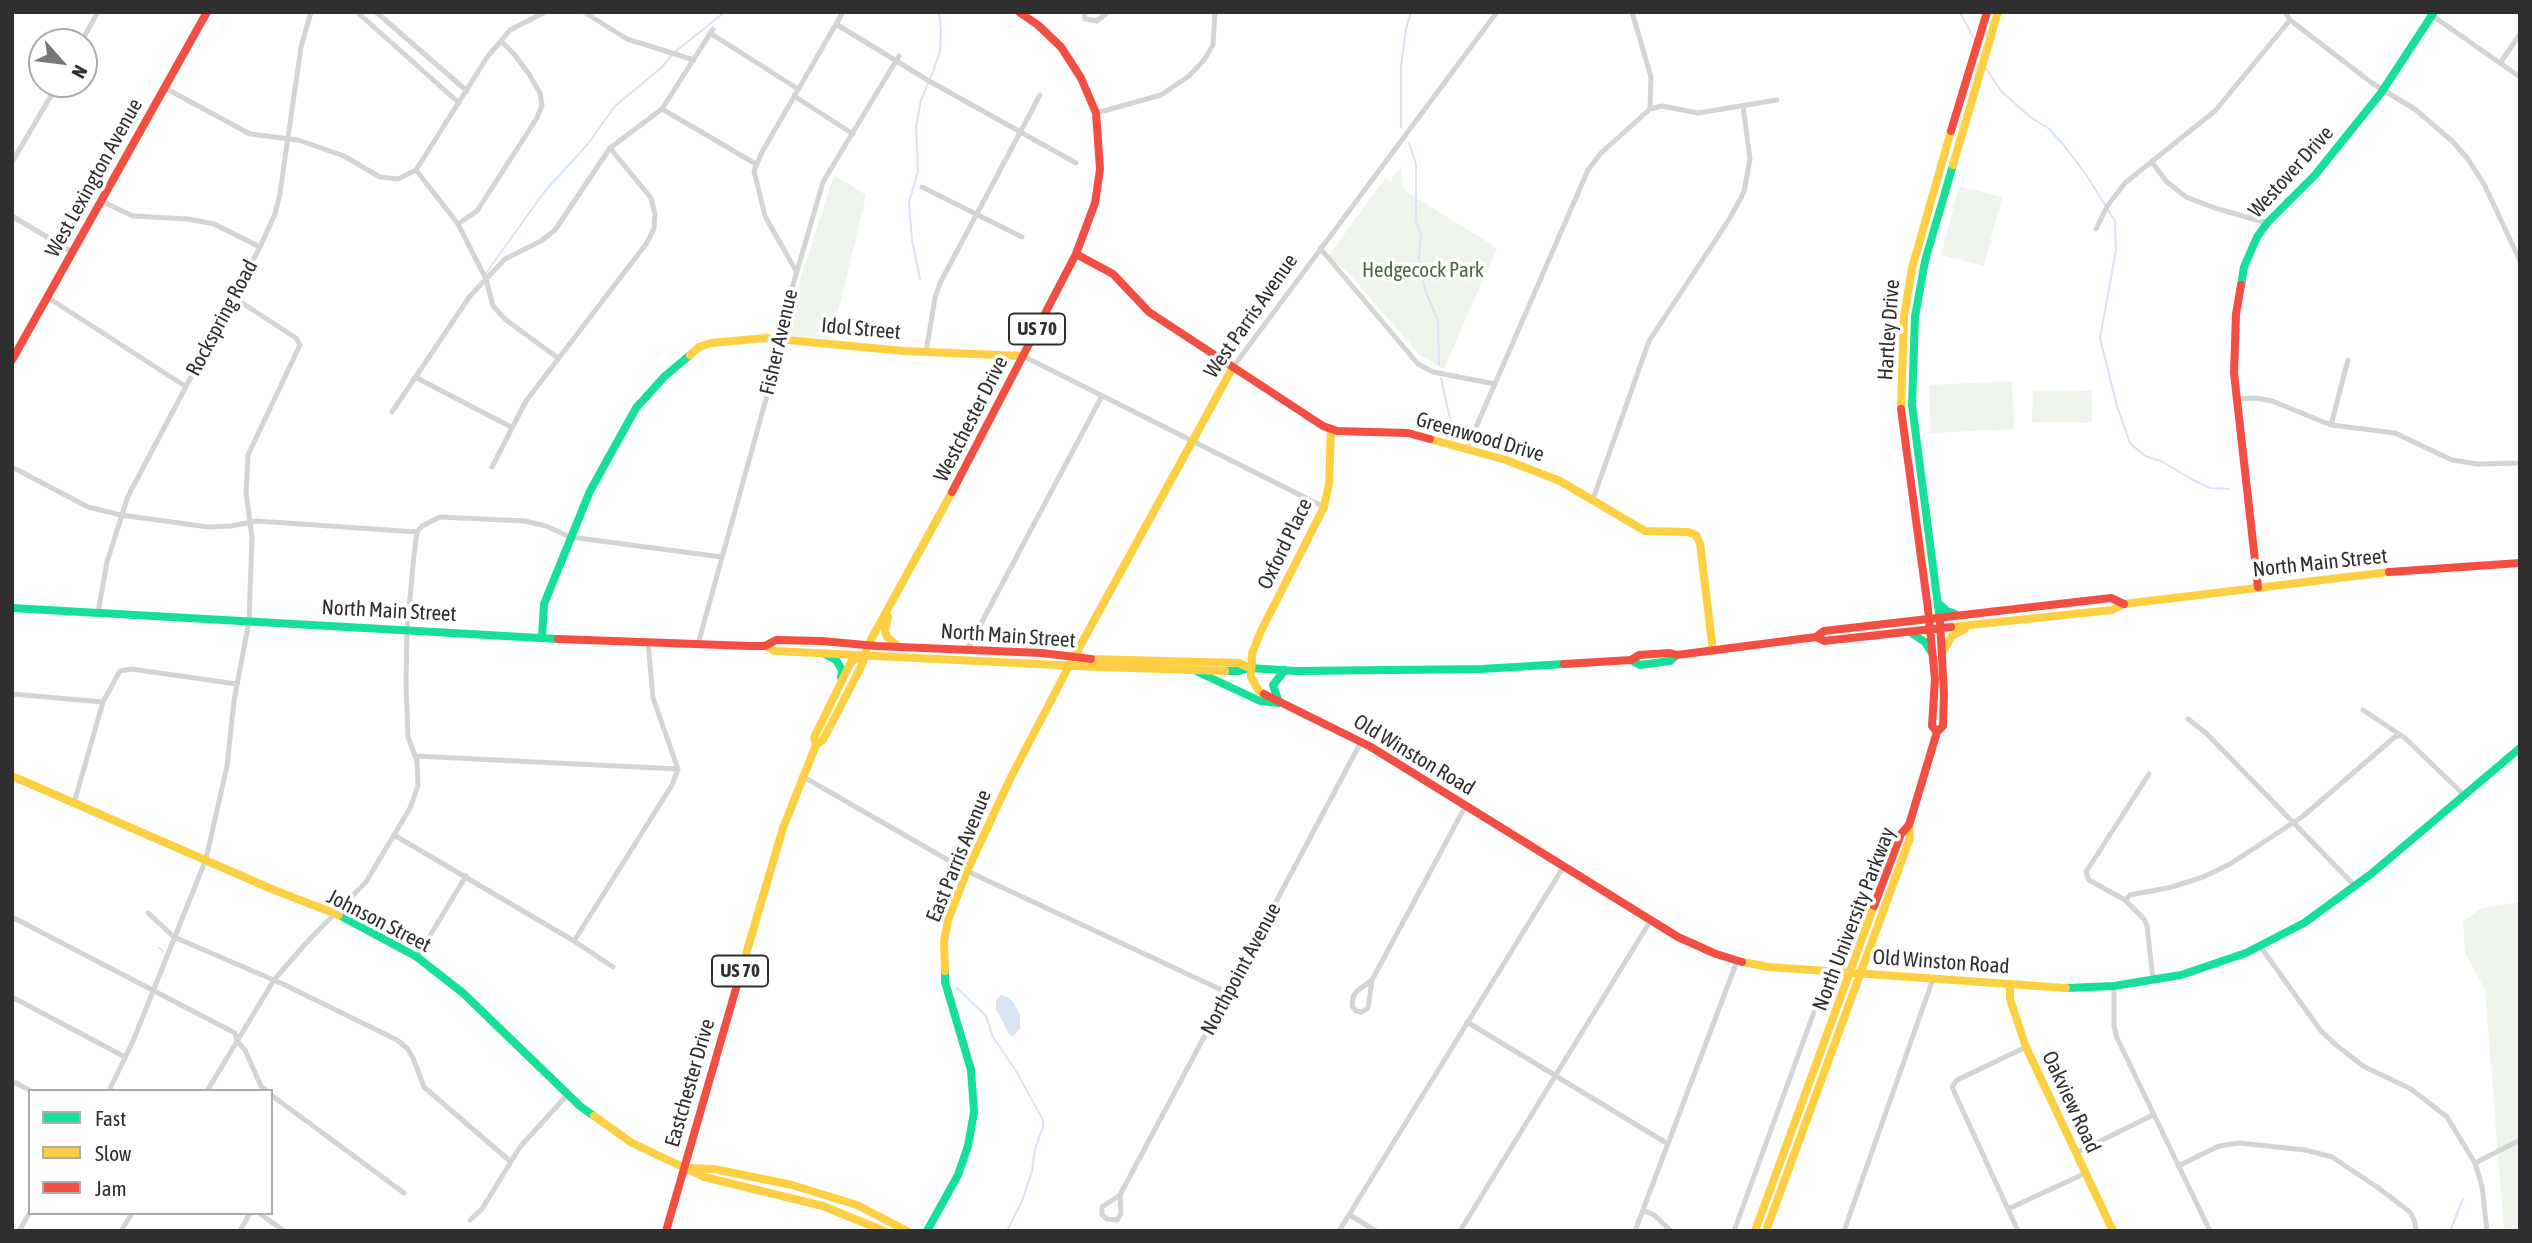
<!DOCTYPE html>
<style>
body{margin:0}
#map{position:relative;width:2532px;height:1243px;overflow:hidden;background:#fff;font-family:"Asap Condensed",sans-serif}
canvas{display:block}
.frame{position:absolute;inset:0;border:14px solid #2f2f2f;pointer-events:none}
.legend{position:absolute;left:28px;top:1089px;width:245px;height:126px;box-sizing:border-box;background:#fff;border:2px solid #acacac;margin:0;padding:9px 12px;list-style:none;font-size:21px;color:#2f2f2f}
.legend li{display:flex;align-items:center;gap:14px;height:35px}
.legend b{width:35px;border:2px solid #acacac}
.north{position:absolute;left:28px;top:28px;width:70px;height:70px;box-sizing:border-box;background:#fff;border:2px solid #acacac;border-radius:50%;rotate:118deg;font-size:19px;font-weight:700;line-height:28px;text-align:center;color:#2f2f2f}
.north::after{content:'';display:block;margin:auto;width:24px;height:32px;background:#787878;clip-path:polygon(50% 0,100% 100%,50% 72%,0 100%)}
</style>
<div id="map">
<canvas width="2532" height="1243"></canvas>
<div class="frame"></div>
<ul class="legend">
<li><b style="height:9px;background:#16e098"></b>Fast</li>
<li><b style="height:9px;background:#ffcf43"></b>Slow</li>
<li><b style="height:9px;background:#f24e42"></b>Jam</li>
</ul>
<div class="north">N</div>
</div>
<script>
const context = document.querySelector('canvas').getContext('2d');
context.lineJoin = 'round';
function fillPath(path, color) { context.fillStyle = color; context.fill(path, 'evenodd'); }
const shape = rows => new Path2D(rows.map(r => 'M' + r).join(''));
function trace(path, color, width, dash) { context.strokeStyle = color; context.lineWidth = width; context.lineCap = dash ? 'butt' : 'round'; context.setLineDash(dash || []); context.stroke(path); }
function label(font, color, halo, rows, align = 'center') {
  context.font = font + ' "Asap Condensed",sans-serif'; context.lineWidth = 7; context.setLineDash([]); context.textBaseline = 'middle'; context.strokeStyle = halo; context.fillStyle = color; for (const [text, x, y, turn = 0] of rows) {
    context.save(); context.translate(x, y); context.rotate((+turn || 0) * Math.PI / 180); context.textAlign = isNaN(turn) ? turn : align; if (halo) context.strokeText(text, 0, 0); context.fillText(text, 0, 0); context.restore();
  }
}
fillPath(shape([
 [1401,166,1404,190,1497,248,1444,369,1420,355,1345,269,1327,258,1385,178,1390,181],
 [834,175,866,195,844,288,831,339,792,336,787,334,790,312],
 [1959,186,2002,197,1984,266,1941,255],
 [2012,381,2014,429,1931,433,1929,385],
 [2033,390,2092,391,2092,423,2032,422],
 [2520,902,2520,1231,2504,1231,2485,990,2465,953,2463,922,2481,908]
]), '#eff5ec');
fillPath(shape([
 [1001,995,1007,997,1014,1003,1020,1015,1020,1029,1013,1036,1009,1034,996,1009,996,1000]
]), '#d8e3f3');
trace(shape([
 [1960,12,1974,39],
 [676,51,725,12],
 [1985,67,2001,91,2030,117,2048,128,2063,144,2087,176,2115,221,2116,250,2100,338,2117,406,2130,443,2145,456,2161,461,2193,480,2210,488,2229,489],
 [1401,127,1401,66,1406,29,1411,12],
 [1409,143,1416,164,1416,221,1421,236,1419,258,1422,277,1426,292,1438,321,1439,365],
 [486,273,545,191,587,145,615,106,661,68,672,55],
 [920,279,912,240,909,202,918,172,916,127,921,100,934,69,940,51,941,30,939,12],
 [1441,378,1450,419,1456,428,1454,437],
 [159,948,163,951],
 [957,988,986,1016,993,1037,1016,1071,1043,1120,1043,1127,1035,1149,1032,1171,1022,1201,1007,1231],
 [2450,1231,2463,1199]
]), '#d8e3f3', 2);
trace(shape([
 [357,12,459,103],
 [376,12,467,91],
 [584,12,627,39,694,60],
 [1084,12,1085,19,1097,21,1108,12],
 [2285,12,2290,20,2372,83,2416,110,2452,141,2468,159,2485,186,2520,261],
 [2427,12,2520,77],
 [836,24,929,81,1076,163],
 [710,33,798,89],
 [81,42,98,12],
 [2501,62,2520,34],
 [165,88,250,134,298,140,344,156,380,177,398,179,416,170,488,56,501,41,510,30,545,12],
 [794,96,853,134],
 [662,109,756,164],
 [1650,109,1662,106,1698,113,1777,100],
 [1096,113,1161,95,1189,76,1204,60,1213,45,1215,12],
 [12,162,58,84],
 [2152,162,2166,181,2186,197,2215,208,2267,223],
 [416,170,458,224,486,279,493,306,506,320,558,358],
 [922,187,1022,237],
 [101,201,133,216,188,219,214,224,260,247],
 [12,216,72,252],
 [458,224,477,211,537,118,542,105,540,93,529,74,514,54,501,41],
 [2096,229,2108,205,2125,183,2215,111,2290,20],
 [1320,248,1418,364,1433,372,1495,384],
 [796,271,765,216,754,171,762,152,843,12],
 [47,297,185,386],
 [926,352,935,298,940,283,1040,95],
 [1023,356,1324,507],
 [1233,367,1497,12],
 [415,377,511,427],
 [2236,399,2256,398,2272,401,2331,425,2395,433,2452,460,2477,464,2520,463],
 [392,412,470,296,505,259,541,241,555,230,610,148,662,109,713,29],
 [2331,425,2348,360],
 [1467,448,1588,170,1601,153,1650,109,1651,77,1632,12],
 [12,467,88,507,121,515,208,527,231,526,257,521,417,532],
 [492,467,526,401,646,244,654,229,655,214,651,198,610,148],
 [1593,499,1649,341,1730,218,1744,192,1750,159,1743,106],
 [98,613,107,562,128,496,260,247,275,214,280,193,301,47,311,12],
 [698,644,778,356,781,326,823,182,899,56],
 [967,650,1102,396],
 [12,694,103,702],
 [2363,710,2405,738,2464,795],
 [2188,719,2206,733,2355,886],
 [415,756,678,769],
 [2149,774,2086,872,2089,880,2125,900,2144,919,2147,926,2153,980],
 [802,776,967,871,1228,993],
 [74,803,103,702,120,671,131,669,237,684],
 [394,835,574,941,613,967],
 [2125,900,2130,895,2172,887,2203,877,2230,864,2302,817,2396,736,2401,736],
 [148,913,174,937,285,985,397,1040,407,1048,413,1058,424,1087,510,1161],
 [12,917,235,1033,237,1041,245,1050,261,1086,267,1091],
 [574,941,672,785,678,769,653,698,648,642],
 [2260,946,2321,1031,2336,1045,2363,1066,2411,1089,2447,1117,2475,1163,2482,1186,2487,1231],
 [417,957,466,876],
 [1372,980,1357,991,1353,997,1352,1006,1356,1011,1362,1012,1368,1008,1372,980,1466,805],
 [2114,986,2114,1026,2117,1038,2210,1231],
 [12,997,125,1057],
 [1467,1022,1668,1144],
 [12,1081,31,1091],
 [109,1091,133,1041,206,859,227,766,234,701,249,621,252,537,246,492,248,455,300,345,296,338,233,297],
 [207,1091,274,980,307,942,366,882,410,808,418,786,417,761,408,737,406,685,407,630,414,555,417,532,422,526,440,517,525,521,546,526,570,537,722,557],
 [271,1095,404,1193],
 [2076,1153,2153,1115],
 [2475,1163,2520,1140],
 [2178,1166,2219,1146,2239,1143,2305,1150,2332,1157,2377,1187,2410,1212,2415,1222,2416,1231],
 [1120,1195,1102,1207,1102,1215,1107,1219,1117,1220,1121,1214,1120,1195,1361,742],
 [2008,1209,2086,1173],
 [1643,1210,1654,1215,1671,1231],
 [259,1213,284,1231],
 [1350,1215,1376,1231],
 [470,1220,482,1209,520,1147,568,1094],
 [19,1231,30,1212],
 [121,1231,132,1213],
 [240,1231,250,1213],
 [1339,1231,1564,866],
 [1460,1231,1651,920],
 [1635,1231,1737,961],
 [1734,1231,1814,1012],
 [1844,1231,1933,979],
 [2018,1231,1952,1087,1957,1080,2026,1047]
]), '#d4d4d4', 5);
trace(shape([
 [2241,285,2244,267,2257,237,2267,223,2315,175,2381,93,2434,12],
 [1938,603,1947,611,1955,614],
 [12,608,558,639],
 [1940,621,1912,405,1915,317,1925,261,1953,165],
 [1910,632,1925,642,1932,653],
 [542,638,544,604,590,491,636,408,665,376,690,355],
 [825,654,836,660,842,670,841,677],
 [1631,660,1640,665,1670,661,1677,655],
 [1225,671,1239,671,1250,668,1296,671,1482,669,1564,664],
 [1198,672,1260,701,1279,703,1273,685,1285,670],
 [339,915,417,957,463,993,580,1106,594,1116],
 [2066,988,2114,986,2181,975,2246,953,2304,923,2371,874,2520,748],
 [927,1231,958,1175,968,1146,974,1112,971,1070,945,982,945,971]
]), '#16e098', 8);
trace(shape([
 [1953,165,1998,12],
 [690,355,699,347,711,343,766,338,904,351,1023,356],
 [1901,409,1904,316,1912,268,1951,131],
 [1430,439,1506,460,1560,481,1645,531,1688,532,1696,535,1700,543,1713,651],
 [888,617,885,631,887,637,898,646],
 [1951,627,2112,610,2124,604,2389,572],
 [765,646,775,651,1099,667,1225,671],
 [1942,653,1952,636,1965,629],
 [1074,657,1233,367],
 [1091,659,1239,663,1250,668],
 [1264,694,1259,691,1251,677,1252,654,1260,633,1324,507,1329,484,1331,429],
 [816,745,823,740,862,665,868,645,952,492],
 [12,776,274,890,339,915],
 [1742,962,1769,967,2066,988],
 [945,971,944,941,948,920,967,871,1011,777,1070,664],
 [739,978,783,828,816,745,814,738,851,662,863,655],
 [2010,984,2010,999,2026,1047,2113,1231],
 [594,1116,632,1143,704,1177,823,1206,884,1231],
 [687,1168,714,1169,792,1185,857,1205,907,1231],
 [1755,1231,1874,906],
 [1766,1231,1910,838,1909,825]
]), '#ffcf43', 8);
trace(shape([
 [1951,131,1987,12],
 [1076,254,1113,274,1149,312,1323,426,1337,431,1408,433,1430,439],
 [2241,285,2236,314,2234,373,2258,587],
 [12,360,207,12],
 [1901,409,1928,609,1935,679,1932,726,1937,732],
 [952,492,1076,254,1095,203,1100,169,1096,113,1081,78,1061,47,1038,25,1019,12],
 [2389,572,2520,563],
 [1816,637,1824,631,2111,598,2124,604],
 [558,639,750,646,765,646,776,640,822,641,876,646,1042,653,1091,659],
 [1564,664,1631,660,1639,655,1670,653,1677,655,1816,637,1824,641,1951,627],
 [1264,694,1371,747,1678,937,1716,954,1742,962],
 [1874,906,1901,834,1909,825,1937,732,1943,726,1944,694,1940,621],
 [666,1231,739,978]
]), '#f24e42', 8);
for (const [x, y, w] of [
 [1037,329,56],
 [740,971,56]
]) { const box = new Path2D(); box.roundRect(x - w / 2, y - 15.5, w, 31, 5); context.fillStyle = '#fff'; context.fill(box); trace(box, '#2f2f2f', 2); }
label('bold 19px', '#2f2f2f', null, [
 ["US 70",1037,329],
 ["US 70",740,971]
]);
label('21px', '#2f2f2f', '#fff', [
 ["Westover Drive",2291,172,-48],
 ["West Lexington Avenue",94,178,-61],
 ["West Parris Avenue",1251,316,-55],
 ["Rockspring Road",222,318,-62],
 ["Idol Street",861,329,5],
 ["Hartley Drive",1889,330,-86],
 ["Fisher Avenue",779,342,-77],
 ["Westchester Drive",971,419,-63],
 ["Greenwood Drive",1480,437,16],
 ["Oxford Place",1285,544,-64],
 ["North Main Street",2320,563,-6],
 ["North Main Street",389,611,3],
 ["North Main Street",1008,636,4],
 ["Old Winston Road",1414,755,31],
 ["East Parris Avenue",959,856,-68],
 ["North University Parkway",1854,919,-69],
 ["Johnson Street",379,921,27],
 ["Old Winston Road",1941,962,4],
 ["Northpoint Avenue",1241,969,-62],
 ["Eastchester Drive",690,1083,-74],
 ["Oakview Road",2071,1102,65]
]);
label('21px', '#486d3a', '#fff', [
 ["Hedgecock Park",1423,270]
]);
</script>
